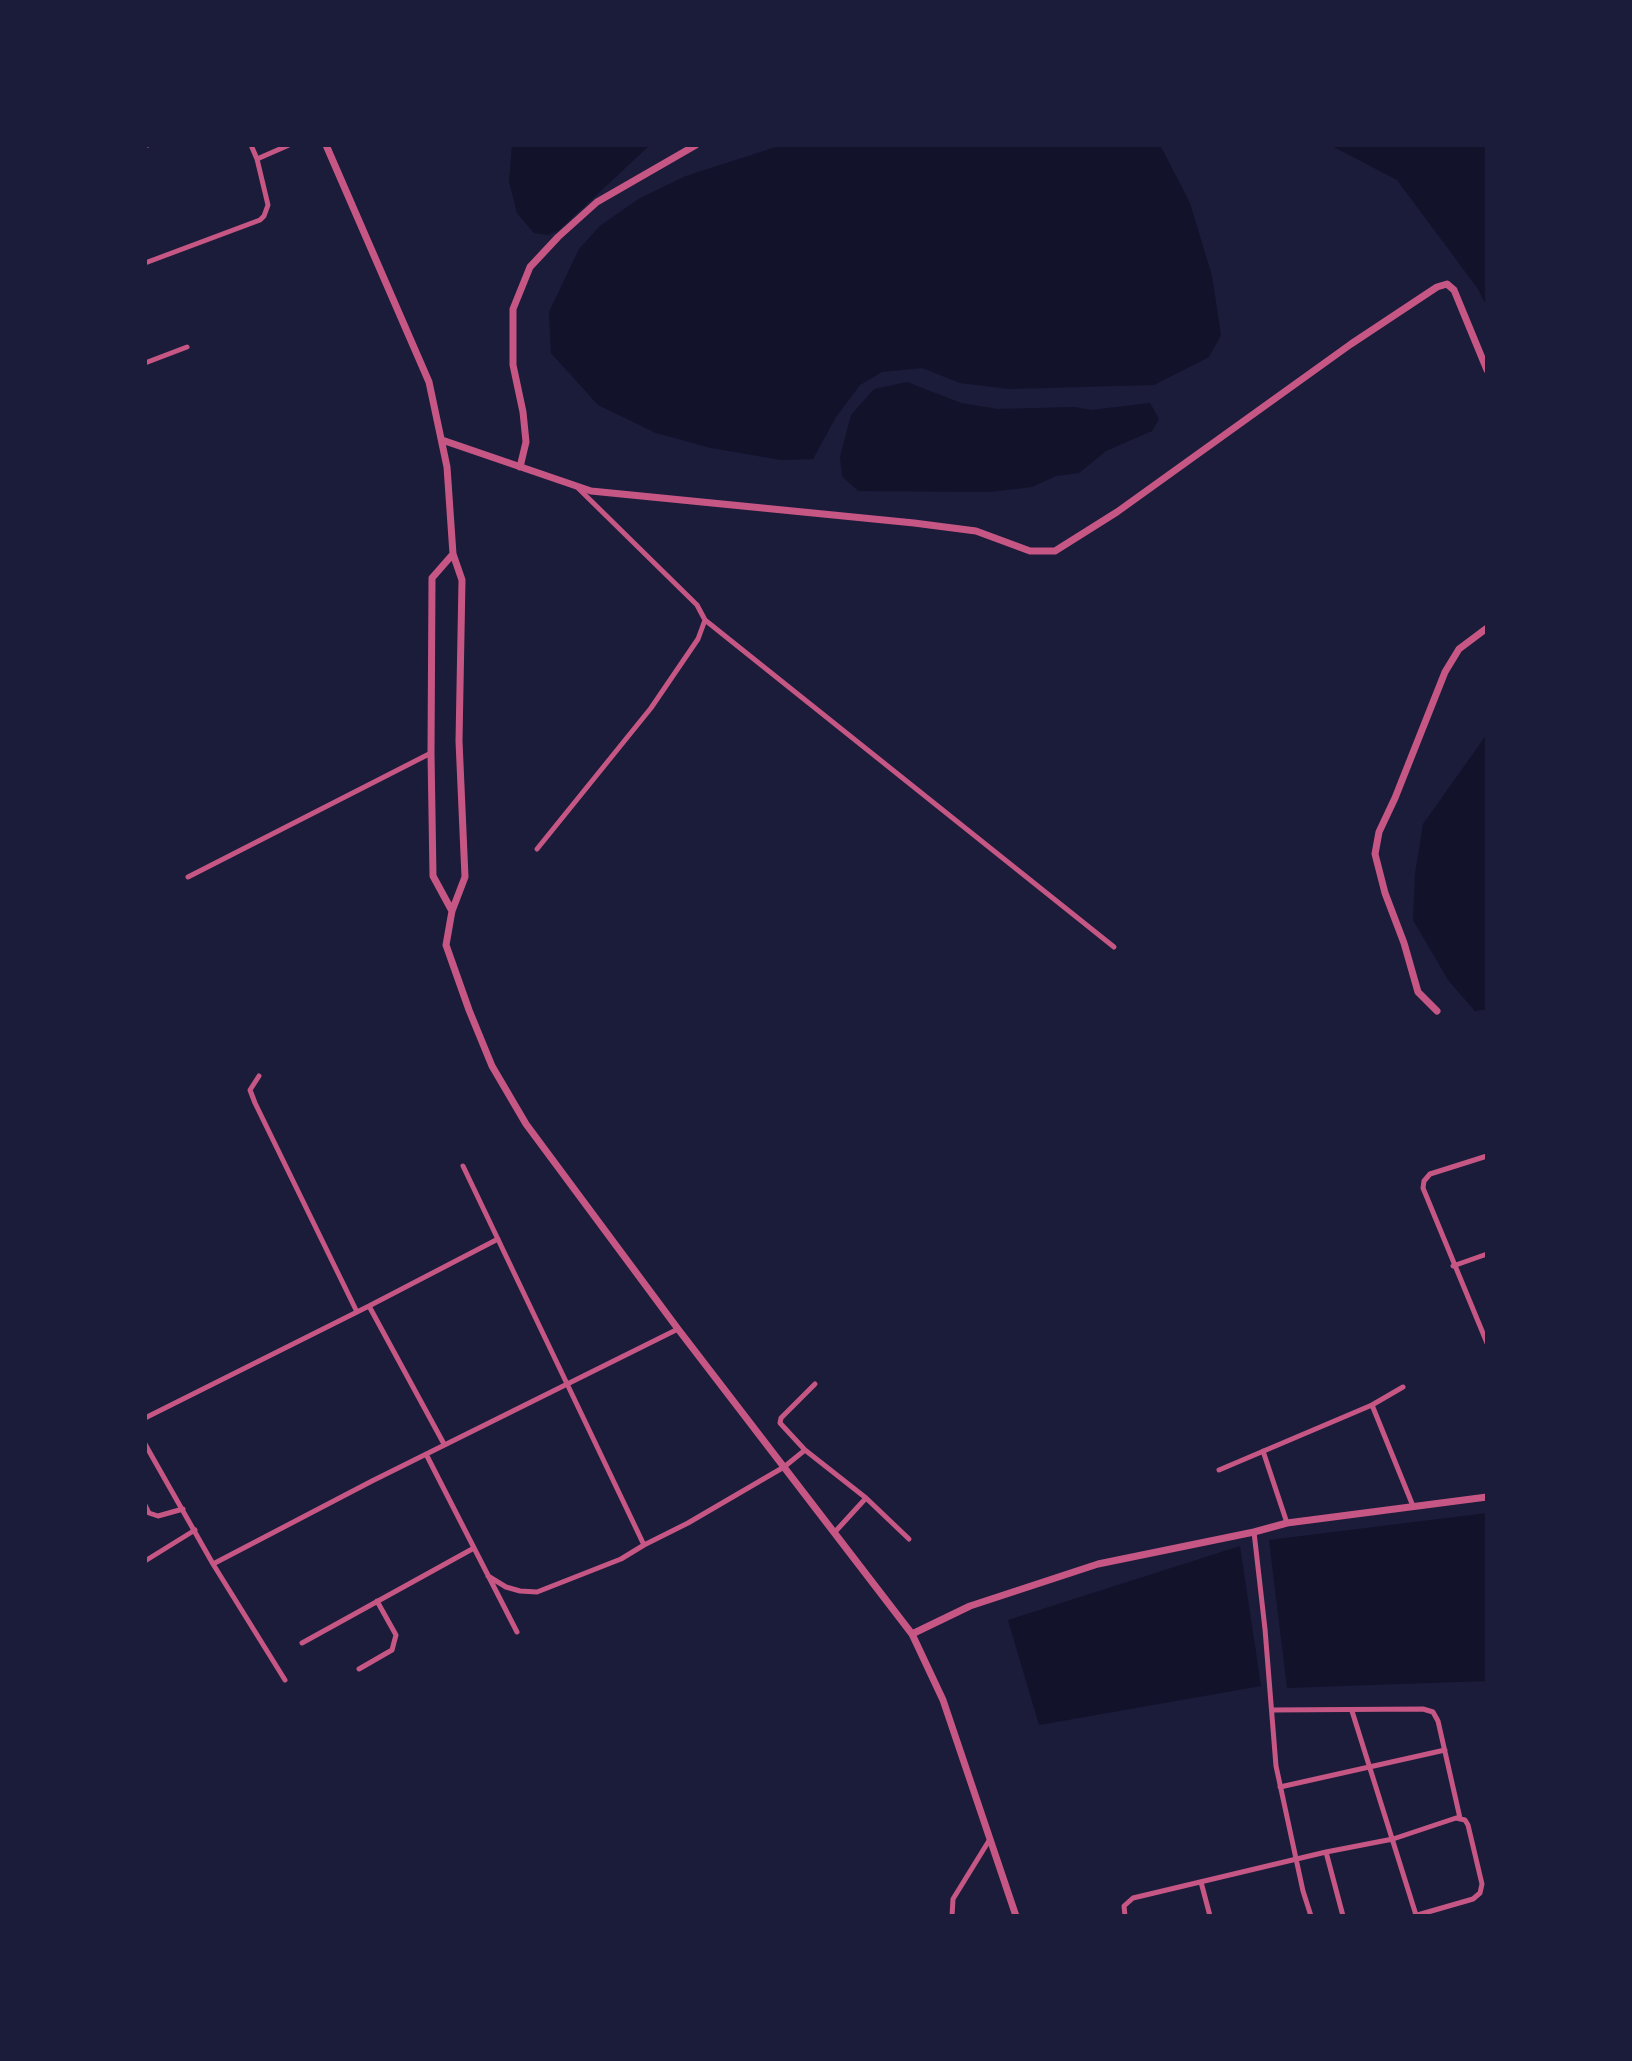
<!DOCTYPE html>
<style>
body{margin:0}
#map{position:relative;width:1632px;height:2061px;overflow:hidden;background:#1b1b3a;font-family:"Varela Round",sans-serif}
canvas{display:block}
.frame{position:absolute;inset:0;border:147px solid #1b1b3a;pointer-events:none}
</style>
<div id="map">
<canvas width="1632" height="2061"></canvas>
<div class="frame"></div>
</div>
<script>
const context = document.querySelector('canvas').getContext('2d');
context.lineJoin = 'round';
function fillPath(path, color) { context.fillStyle = color; context.fill(path, 'evenodd'); }
const shape = rows => new Path2D(rows.map(r => 'M' + r).join(''));
function trace(path, color, width, dash) { context.strokeStyle = color; context.lineWidth = width; context.lineCap = dash ? 'butt' : 'round'; context.setLineDash(dash || []); context.stroke(path); }
fillPath(shape([
 [512,145,650,145,559,230,548,235,534,233,517,213,509,182],
 [782,145,1160,145,1190,203,1212,276,1221,335,1209,357,1154,385,1009,389,960,383,922,368,882,372,860,385,836,417,813,459,781,460,711,448,656,433,598,405,551,353,549,312,579,249,601,225,640,198,686,176],
 [1330,145,1487,145,1487,307,1478,289,1397,180],
 [907,382,961,403,998,409,1075,407,1091,410,1150,403,1159,419,1152,431,1106,451,1079,473,1056,476,1032,487,988,492,858,491,842,476,840,457,851,415,874,389],
 [1487,734,1487,1009,1475,1011,1448,980,1413,920,1415,874,1423,824],
 [1487,1513,1487,1681,1287,1688,1269,1540],
 [1240,1546,1261,1686,1039,1725,1008,1620]
]), '#12122b');
trace(shape([
 [251,145,257,159,289,145],
 [145,146,148,145],
 [145,263,260,220,264,216,268,205,257,159],
 [145,363,187,347],
 [705,620,1114,947],
 [537,849,651,708,698,639,705,620,697,605,577,487],
 [188,877,431,753],
 [259,1076,250,1090,255,1103,357,1312],
 [1487,1156,1430,1174,1424,1181,1423,1188,1487,1343],
 [463,1166,644,1545,621,1559,537,1592,520,1591,506,1587,488,1576],
 [1453,1266,1487,1254],
 [369,1306,444,1444],
 [815,1384,781,1418,780,1423,805,1450,866,1498,909,1539],
 [1372,1405,1413,1506],
 [145,1418,369,1306,498,1239],
 [145,1444,213,1564,285,1680],
 [1263,1451,1287,1523],
 [426,1454,517,1632],
 [1219,1470,1372,1405,1403,1387],
 [145,1505,149,1513,158,1516,183,1509],
 [1254,1532,1265,1629,1276,1766,1303,1891,1311,1916],
 [834,1533,866,1498],
 [644,1545,688,1523,784,1467,805,1450],
 [145,1561,195,1530],
 [213,1564,372,1481,678,1329],
 [302,1643,474,1548],
 [359,1669,392,1650,396,1635,377,1601],
 [1273,1710,1423,1709,1433,1712,1438,1721,1460,1818],
 [1352,1711,1416,1915],
 [1280,1787,1445,1750],
 [1326,1852,1343,1916],
 [1201,1882,1210,1916],
 [952,1916,953,1899,990,1839],
 [1125,1916,1124,1906,1133,1898,1326,1852,1393,1839,1456,1818,1465,1820,1468,1825,1482,1884,1480,1893,1473,1899,1414,1916]
]), '#c65784', 5);
trace(shape([
 [326,145,429,382,447,467,453,554,462,580,459,741,465,877,452,911,446,945,469,1010,492,1066,526,1124,678,1329,912,1634,943,1700,1016,1916],
 [442,440,591,491,914,523,976,531,1030,551,1055,551,1117,512,1351,344,1437,287,1447,284,1454,290,1487,370],
 [520,467,526,442,523,412,513,365,513,309,530,267,558,237,597,202,696,145],
 [452,911,433,876,431,753,432,578,453,554],
 [1437,1011,1418,992,1404,943,1385,893,1375,854,1379,832,1395,798,1445,672,1459,649,1487,628],
 [912,1634,970,1606,1098,1564,1254,1532,1287,1523,1487,1497]
]), '#c65784', 7);
</script>
